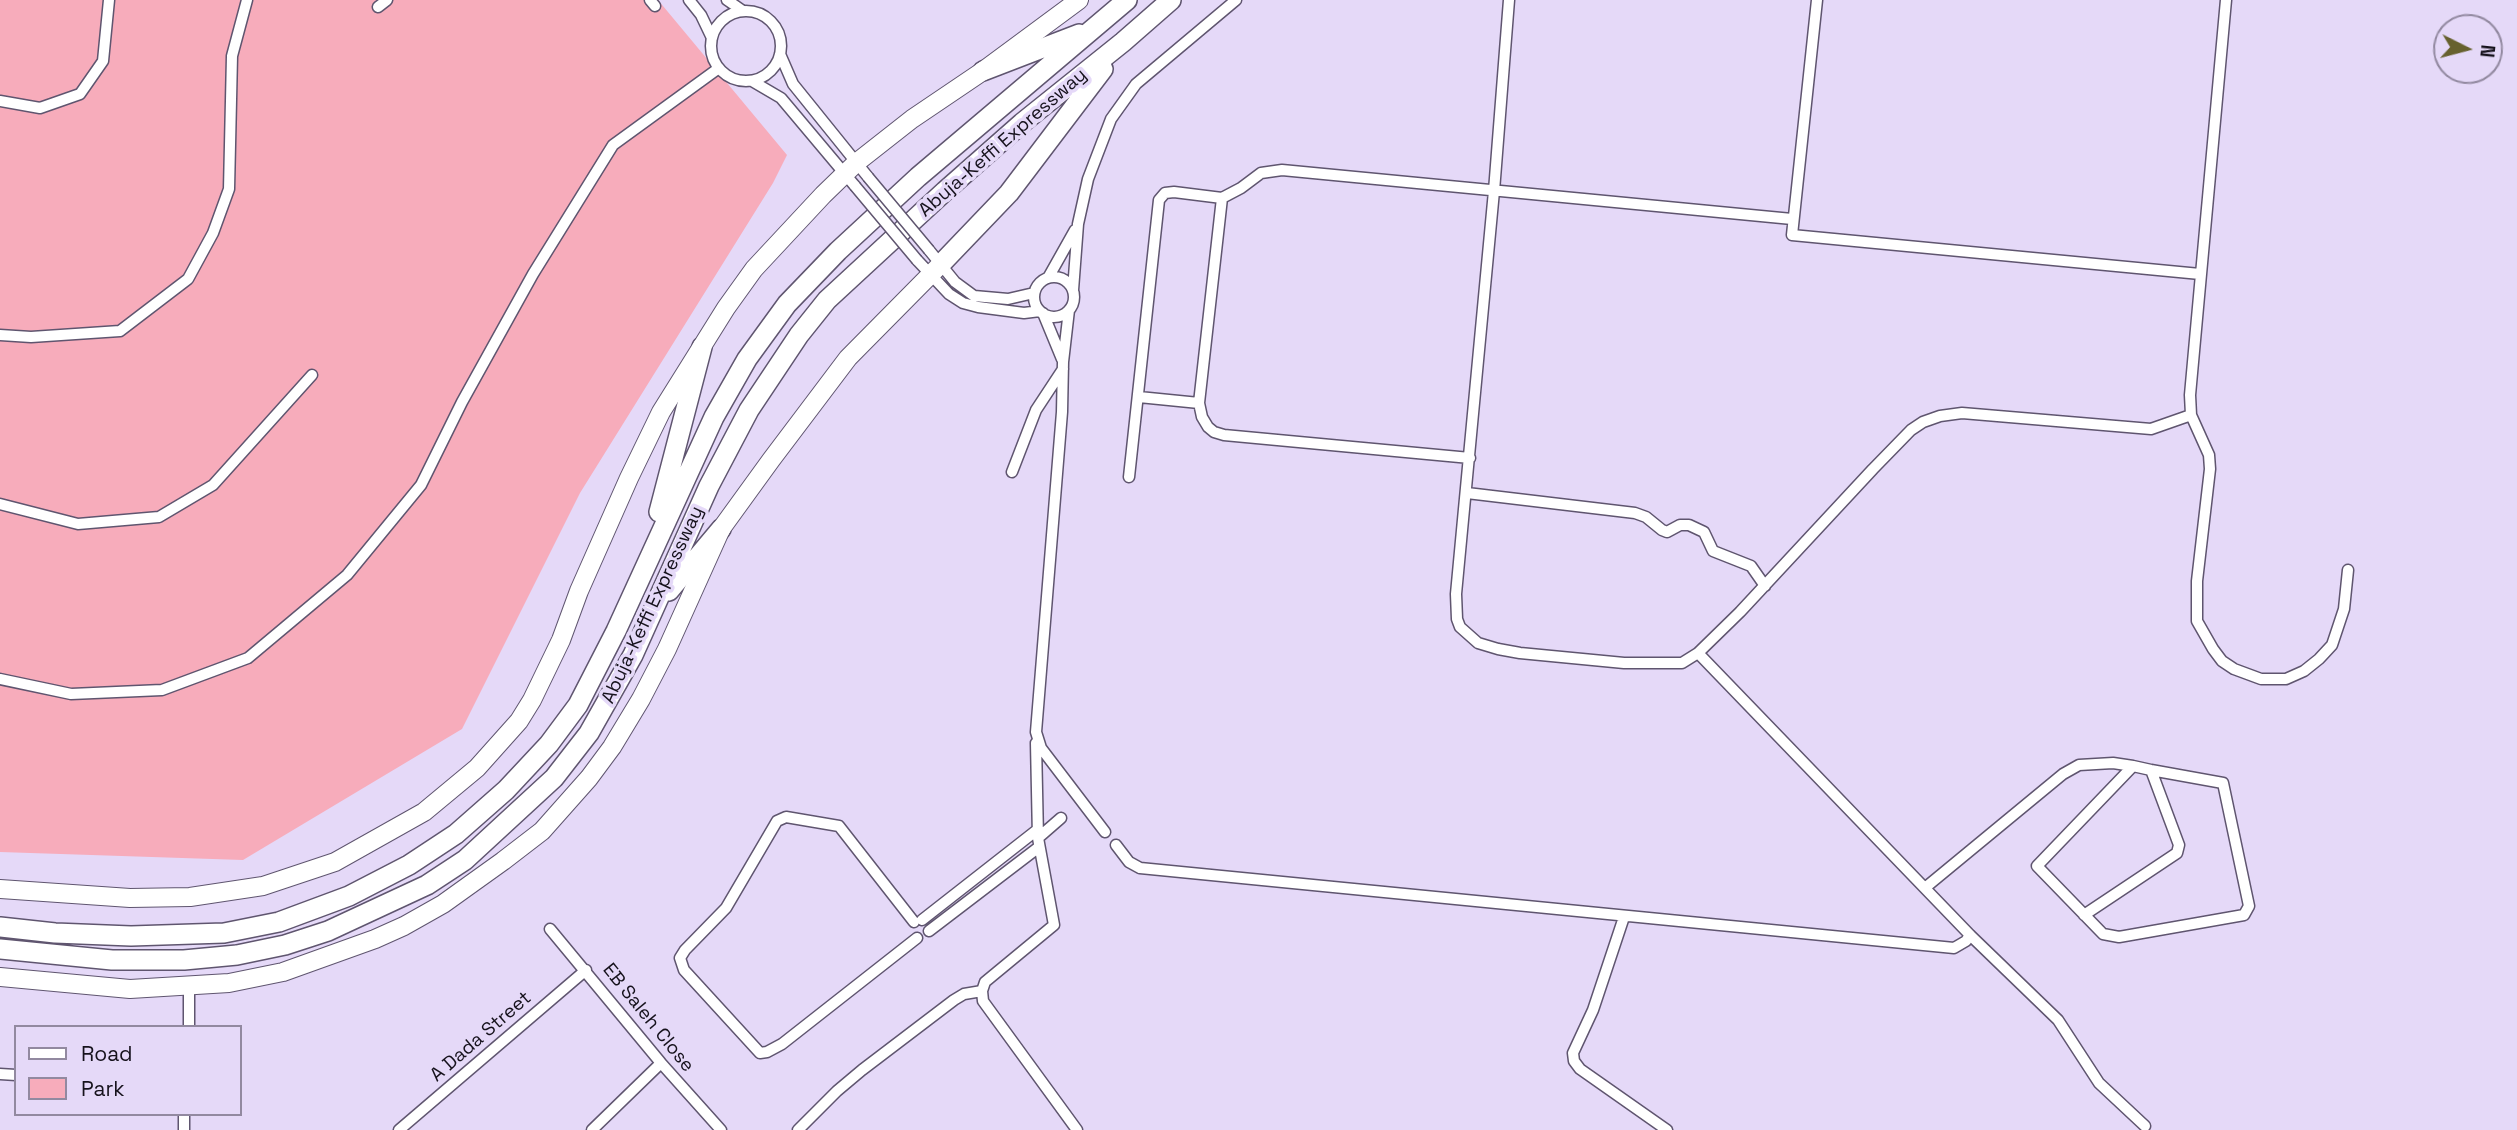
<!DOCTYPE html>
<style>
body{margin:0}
#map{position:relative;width:2517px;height:1130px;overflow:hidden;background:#e5d9f8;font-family:"Space Grotesk",sans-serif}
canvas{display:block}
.legend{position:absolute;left:14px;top:1025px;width:228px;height:91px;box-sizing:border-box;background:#e5d9f8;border:2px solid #9289a0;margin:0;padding:9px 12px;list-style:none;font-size:21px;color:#16121c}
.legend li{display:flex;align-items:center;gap:14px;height:35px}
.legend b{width:35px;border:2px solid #9289a0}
.north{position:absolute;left:2433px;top:14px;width:70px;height:70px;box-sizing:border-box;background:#e5d9f8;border:2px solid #9289a0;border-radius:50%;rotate:96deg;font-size:19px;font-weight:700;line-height:28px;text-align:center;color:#16121c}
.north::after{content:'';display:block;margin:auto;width:24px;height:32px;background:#67612e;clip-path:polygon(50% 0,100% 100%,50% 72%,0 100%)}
</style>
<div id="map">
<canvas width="2517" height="1130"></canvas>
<ul class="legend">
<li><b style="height:9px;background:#fff"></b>Road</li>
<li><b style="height:19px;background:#f7acbb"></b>Park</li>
</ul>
<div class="north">N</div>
</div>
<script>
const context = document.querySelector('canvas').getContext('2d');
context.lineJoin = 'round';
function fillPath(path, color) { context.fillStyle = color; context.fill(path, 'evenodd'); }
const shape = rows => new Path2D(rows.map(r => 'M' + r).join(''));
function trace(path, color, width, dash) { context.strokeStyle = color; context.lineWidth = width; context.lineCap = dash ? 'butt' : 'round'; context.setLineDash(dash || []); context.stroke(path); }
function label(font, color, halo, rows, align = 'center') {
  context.font = font + ' "Space Grotesk",sans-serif'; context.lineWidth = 7; context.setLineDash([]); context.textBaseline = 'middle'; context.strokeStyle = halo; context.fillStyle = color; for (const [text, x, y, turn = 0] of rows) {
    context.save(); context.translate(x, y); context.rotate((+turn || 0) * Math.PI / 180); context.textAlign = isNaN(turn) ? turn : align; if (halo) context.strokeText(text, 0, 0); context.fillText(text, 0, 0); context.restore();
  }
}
fillPath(shape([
 [0,0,658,0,787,155,773,183,580,493,462,729,243,860,0,852]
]), '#f7acbb');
const minor = shape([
 [650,0,655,6],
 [689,0,701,15,712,38],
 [727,0,743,11],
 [1509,0,1494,191,1456,594,1457,619,1460,627,1478,643,1498,649,1520,653,1624,663,1682,663,1698,653,1740,612,1873,469,1911,430,1923,422,1940,416,1962,413,2151,429,2191,415],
 [1817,0,1792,235,2200,274],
 [2226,0,2190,395,2191,415,2209,455,2210,469,2197,581,2197,621,2213,649,2222,661,2234,669,2261,679,2286,679,2304,671,2319,659,2332,645,2344,609,2348,570],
 [378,7,387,0],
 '711 46a35 35 0 1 1 70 0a35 35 0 1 1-70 0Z',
 [780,54,793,84,868,177],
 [752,81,781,98,855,186],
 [0,101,40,108,80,94,103,61,109,0],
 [1222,198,1199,403,1202,417,1208,427,1214,432,1224,435,1470,458],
 [929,250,955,282,974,296,1008,299,1034,293],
 [917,260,949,294,963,303,978,307,1024,313,1040,311],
 '1034 297a20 20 0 1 1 40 0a20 20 0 1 1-40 0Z',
 [1048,278,1075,230],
 [1073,290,1078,224,1088,179,1111,119,1136,84,1236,0],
 [1069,310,1063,362,1062,412,1036,732,1041,748,1105,832],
 [1043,313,1062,359],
 [0,335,31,337,120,331,188,279,213,233,229,189,232,56,247,0],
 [1139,397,1199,403],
 [1012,472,1036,410,1063,369],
 [1129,477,1159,200,1165,193,1174,192,1222,198,1241,188,1261,173,1282,170,1792,219],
 [1467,493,1635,513,1646,517,1662,530,1667,532,1680,525,1689,525,1704,532,1713,551,1751,566,1765,586],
 [0,504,78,524,159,517,213,485,312,375],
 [1698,653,1970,935,2058,1020,2099,1083,2145,1126],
 [0,679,71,694,162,690,248,658,347,575,421,485,462,402,533,274,613,145,719,68],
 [1036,743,1038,838,1054,925,985,982,982,991,983,1001,1077,1130],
 [1038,838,1061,818],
 [1116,845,1129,862,1140,868,1954,948,1966,941,1970,935],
 [1926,887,2063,774,2079,765,2113,763,2133,766,2151,770,2223,783,2249,906,2244,915,2119,937,2103,934,2037,866,2133,766],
 [2084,915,2177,853,2179,845,2151,770],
 [1624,917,1593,1010,1573,1053,1574,1061,1580,1069,1667,1130],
 [922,920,1037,830],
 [914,922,839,826,786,817,777,821,726,908,685,950,680,958,684,970,760,1053,767,1052,782,1044,917,938],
 [550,929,661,1063,721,1130],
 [929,931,1039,847],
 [189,1027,189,986],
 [0,1074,16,1075],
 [184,1130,184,1114],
 [399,1130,586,970],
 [592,1130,661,1063],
 [798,1130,837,1091,862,1070,954,1000,964,994,982,991]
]);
const trunk = shape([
 [0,889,130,898,190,897,263,886,335,862,424,812,477,768,519,721,532,700,561,640,579,591,629,478,661,412,726,308,754,269,823,195,856,163,912,119,983,71,1079,0],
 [0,977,130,989,229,983,283,972,375,939,404,926,443,904,503,861,542,831,589,778,612,747,641,699,667,649,721,529,771,460,848,358,941,264]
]);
const motorway = shape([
 [983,71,1079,34],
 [941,264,1009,193,1103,69],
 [659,512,702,347],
 [669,591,721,529],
 [0,927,55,933,131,936,224,933,279,922,349,896,409,865,456,834,506,790,549,744,578,705,616,631,714,417,747,359,787,304,838,251,918,177,1127,0],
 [0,949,112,960,184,960,237,955,285,945,328,931,427,885,465,860,554,778,589,733,633,655,709,486,749,410,799,335,827,300,945,191,1022,123,1123,42,1171,0]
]);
trace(minor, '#5f556f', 13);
trace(trunk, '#5f556f', 20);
trace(motorway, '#5f556f', 22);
trace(minor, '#fff', 10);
trace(trunk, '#fff', 18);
trace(motorway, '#fff', 19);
const minorBridge = shape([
 [868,177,929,250],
 [855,186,917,260]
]);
trace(minorBridge, '#5f556f', 13, []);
trace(minorBridge, '#fff', 10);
label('19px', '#16121c', '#e5d9f8', [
 ["Abuja-Keffi Expressway",1003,143,-41],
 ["Abuja-Keffi Expressway",653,605,-65],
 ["EB Saleh Close",648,1018,51],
 ["A Dada Street",481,1037,-41]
]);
</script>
